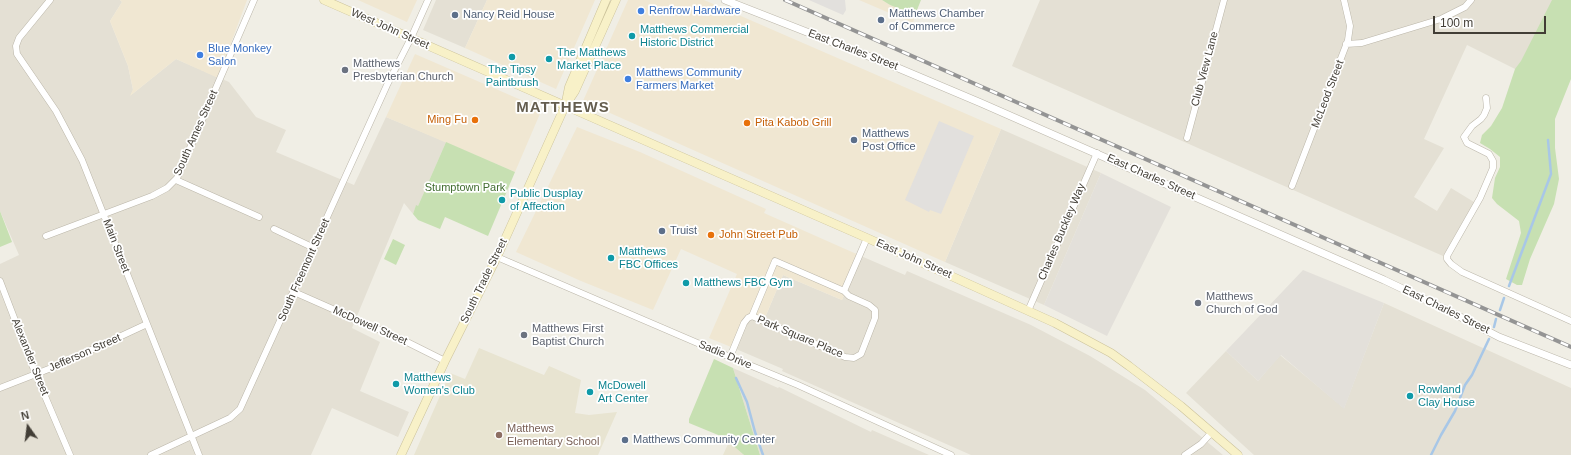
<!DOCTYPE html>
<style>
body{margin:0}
#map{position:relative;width:1571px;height:455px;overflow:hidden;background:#f0eee5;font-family:Arial,sans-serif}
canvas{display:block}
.north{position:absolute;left:8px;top:407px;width:40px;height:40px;-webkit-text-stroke:3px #fff;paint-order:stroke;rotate:346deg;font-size:11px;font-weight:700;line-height:16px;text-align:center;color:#423e36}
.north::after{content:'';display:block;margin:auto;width:14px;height:18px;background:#423e36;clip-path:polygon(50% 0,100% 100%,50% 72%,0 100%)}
.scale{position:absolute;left:1433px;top:16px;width:113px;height:18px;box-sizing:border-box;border:2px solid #423e36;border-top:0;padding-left:5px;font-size:12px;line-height:14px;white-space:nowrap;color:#423e36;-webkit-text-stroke:3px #fff;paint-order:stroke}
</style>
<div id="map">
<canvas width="1571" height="455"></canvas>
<div class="north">N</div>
<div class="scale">100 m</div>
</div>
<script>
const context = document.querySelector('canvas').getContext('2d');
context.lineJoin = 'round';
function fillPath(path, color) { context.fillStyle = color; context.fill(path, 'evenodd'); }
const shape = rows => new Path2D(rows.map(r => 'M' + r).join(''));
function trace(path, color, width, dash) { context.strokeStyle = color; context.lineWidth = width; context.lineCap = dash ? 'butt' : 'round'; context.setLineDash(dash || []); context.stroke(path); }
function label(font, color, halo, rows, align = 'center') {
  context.font = font + ' Arial,sans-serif'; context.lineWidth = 3.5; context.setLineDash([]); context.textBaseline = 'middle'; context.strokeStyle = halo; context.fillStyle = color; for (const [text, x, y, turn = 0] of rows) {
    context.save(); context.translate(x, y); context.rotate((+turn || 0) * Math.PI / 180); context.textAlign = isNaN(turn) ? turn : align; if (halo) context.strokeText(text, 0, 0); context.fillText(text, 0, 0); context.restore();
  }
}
fillPath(shape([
 [0,0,120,0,122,2,110,21,128,66,133,90,131,95,176,59,229,82,256,117,286,130,276,152,354,185,386,117,446,142,418,206,416,206,413,214,404,203,352,328,380,342,360,391,409,412,398,437,332,408,311,455,0,455,0,264,19,255,0,211],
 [436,0,487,0,465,48,423,30],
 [1040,0,1565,0,1527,75,1467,45,1424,139,1444,148,1414,197,1437,211,1451,188,1474,202,1443,256,1012,66],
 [1001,129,1101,173,1044,305,945,262],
 [861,256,905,275,907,271,1031,325,1090,356,1145,390,1223,455,971,455,782,371,783,369,736,349,750,315,764,320,783,275,842,300],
 [1384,303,1571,388,1571,455,1254,455,1186,393,1226,351,1258,381,1280,355,1344,408],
 [733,368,778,388,779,387,871,432,872,430,929,455,760,455]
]), '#e4e0d4');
fillPath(shape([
 [120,0,247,0,218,78,176,59,130,96,133,89,128,66,110,21,122,2],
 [358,0,417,0,407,22],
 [487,0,595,0,556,89,465,48],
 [628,0,704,0,1001,129,945,262,583,101],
 [859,0,882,0,890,5,915,15,913,23],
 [415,54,542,109,515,172,386,117],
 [577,127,640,152,766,209,764,213,861,256,842,300,783,275,764,320,750,315,736,349,709,338,737,274,681,249,653,310,581,281,516,252]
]), '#f0e7d2');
fillPath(shape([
 [1101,173,1171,207,1107,336,1044,305],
 [1303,270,1384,303,1344,409,1281,355,1258,381,1226,351]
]), '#e3e0da');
fillPath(shape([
 [479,348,544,375,549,366,581,380,575,413,589,415,617,412,598,455,414,455,450,373,465,379],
 [729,442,744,455,723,455]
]), '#e8e4d1');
fillPath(shape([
 [882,0,921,0,915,15,890,5],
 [1552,0,1571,0,1571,79,1555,119,1555,148,1559,179,1554,204,1530,259,1522,285,1517,285,1506,279,1521,233,1519,221,1497,204,1492,198,1495,178,1500,167,1500,157,1490,149,1480,143,1482,135,1491,126,1502,108,1515,69,1521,61],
 [446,142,515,172,488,236,445,217,440,229,418,220,413,214,416,205,418,206],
 [0,211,12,242,0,247],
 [393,239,405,245,396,265,384,259],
 [714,359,733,368,760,455,744,455,723,437,689,423,689,419]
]), '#c7e0b2');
fillPath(shape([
 [809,0,845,0,846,10,843,15],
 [939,121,974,136,941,214,930,210,929,212,905,200]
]), '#e2e0dd');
trace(shape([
 [1509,286,1551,174,1548,140],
 [1500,310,1504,298],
 [1494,327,1496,319],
 [736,378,747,402,755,432,763,455],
 [1431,455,1441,435,1455,411,1465,385,1472,375,1489,339]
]), '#a8c7e7', 2.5);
const minor = shape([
 [50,0,19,38,16,46,17,54,56,111,82,160,199,455],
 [1346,44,1362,43,1441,19,1465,7,1471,0],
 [1486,98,1487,108,1484,115,1481,119,1472,126,1464,137,1467,143,1489,154,1493,161,1493,168,1480,198,1447,256,1447,259,1451,264,1462,272,1571,321],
 [1187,138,1224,0],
 [176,180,259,217],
 [1292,186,1348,40,1350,26,1344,0],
 [274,229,314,248],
 [46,236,152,196,167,188,177,178,254,0],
 [497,257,730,357,798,385,951,455],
 [0,281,36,375,70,455],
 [844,291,867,238],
 [294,292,405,341,445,361],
 [1028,311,1097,153],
 [730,357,744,323,748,318,752,316,775,261,844,291,849,296,869,305,875,310,875,318,861,354,854,358,845,357,752,316],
 [0,388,59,365,147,324],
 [151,455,230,418,240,409,387,85,411,38,428,0],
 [1185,455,1201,444,1212,432]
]);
const tertiary = shape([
 [725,0,891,65,981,103,1384,280,1445,309,1499,337,1571,365]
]);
const secondary = shape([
 [324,0,867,238,1055,323,1111,353,1129,366,1181,406,1238,455],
 [566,102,569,87,606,0],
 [401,455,445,361,497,257,565,106,575,91,616,0]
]);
trace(minor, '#bbb6a9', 7);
trace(tertiary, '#bbb6a9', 8);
trace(secondary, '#cbc29a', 9);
trace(minor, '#fff', 6);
trace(tertiary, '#fff', 7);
trace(secondary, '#f8f1c8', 8);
const rail = shape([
 [785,0,1571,347]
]);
trace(rail, '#949494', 4);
trace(rail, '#fff', 2.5, [8]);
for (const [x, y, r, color] of [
 [641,11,4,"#3f7fe0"],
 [455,15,4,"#5c6f8a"],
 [881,20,4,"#5c6f8a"],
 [632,36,4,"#0f9aa8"],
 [200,55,4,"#3f7fe0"],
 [512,57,4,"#0f9aa8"],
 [549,59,4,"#0f9aa8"],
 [345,70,4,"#6b7280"],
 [628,79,4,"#3f7fe0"],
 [475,120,4,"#e8710a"],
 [747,123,4,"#e8710a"],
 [854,140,4,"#5c6f8a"],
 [502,200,4,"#0f9aa8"],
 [662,231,4,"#5c6f8a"],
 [711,235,4,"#e8710a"],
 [611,258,4,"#0f9aa8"],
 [686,283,4,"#0f9aa8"],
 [1198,303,4,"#6b7280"],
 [524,335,4,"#6b7280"],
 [396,384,4,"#0f9aa8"],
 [590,392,4,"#0f9aa8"],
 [1410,396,4,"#0f9aa8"],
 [499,435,4,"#8d6e63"],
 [625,440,4,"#5c6f8a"]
]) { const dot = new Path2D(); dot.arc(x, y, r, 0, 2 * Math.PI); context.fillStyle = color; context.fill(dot); trace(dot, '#fff', 1.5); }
label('11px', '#366cbe', '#fff', [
 ["Renfrow Hardware",649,11],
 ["Blue Monkey",208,49],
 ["Salon",208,62],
 ["Matthews Community",636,73],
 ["Farmers Market",636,86]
], 'left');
label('11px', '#4e5e75', '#fff', [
 ["Matthews Chamber",889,14],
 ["of Commerce",889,27],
 ["Nancy Reid House",463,15],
 ["Matthews",862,134],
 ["Post Office",862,147],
 ["Truist",670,231],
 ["Matthews Community Center",633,440]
], 'left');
label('11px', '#423e36', '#fff', [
 ["West John Street",390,29,24],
 ["East Charles Street",853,50,21],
 ["Club View Lane",1205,69,-75],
 ["McLeod Street",1328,94,-69],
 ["South Ames Street",196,133,-66],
 ["East Charles Street",1151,177,24],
 ["Charles Buckley Way",1062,232,-67],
 ["Main Street",116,246,69],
 ["East John Street",914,259,24],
 ["South Freemont Street",304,270,-66],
 ["South Trade Street",484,281,-64],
 ["East Charles Street",1446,310,26],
 ["McDowell Street",370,326,24],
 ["Park Square Place",800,337,23],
 ["Jefferson Street",85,353,-24],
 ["Sadie Drive",725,355,23],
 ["Alexander Street",30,357,68]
]);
label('11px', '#0d838f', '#fff', [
 ["Matthews Commercial",640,30],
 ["Historic District",640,43],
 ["The Matthews",557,53],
 ["Market Place",557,66],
 ["The Tipsy",512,70,"center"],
 ["Paintbrush",512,83,"center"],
 ["Public Dusplay",510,194],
 ["of Affection",510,207],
 ["Matthews",619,252],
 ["FBC Offices",619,265],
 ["Matthews FBC Gym",694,283],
 ["Matthews",404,378],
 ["Women's Club",404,391],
 ["McDowell",598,386],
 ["Art Center",598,399],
 ["Rowland",1418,390],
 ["Clay House",1418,403]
], 'left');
label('11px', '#5b616d', '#fff', [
 ["Matthews",353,64],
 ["Presbyterian Church",353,77],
 ["Matthews",1206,297],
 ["Church of God",1206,310],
 ["Matthews First",532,329],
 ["Baptist Church",532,342]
], 'left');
label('11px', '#c56008', '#fff', [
 ["Ming Fu",467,120,"right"],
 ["Pita Kabob Grill",755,123],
 ["John Street Pub",719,235]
], 'left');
label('11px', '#416d30', '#fff', [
 ["Stumptown Park",465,188]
]);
label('11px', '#785e54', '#fff', [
 ["Matthews",507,429],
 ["Elementary School",507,442]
], 'left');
context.letterSpacing = '1px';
label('bold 15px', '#645d4e', '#fff', [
 ["MATTHEWS",563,108]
]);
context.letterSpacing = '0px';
</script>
